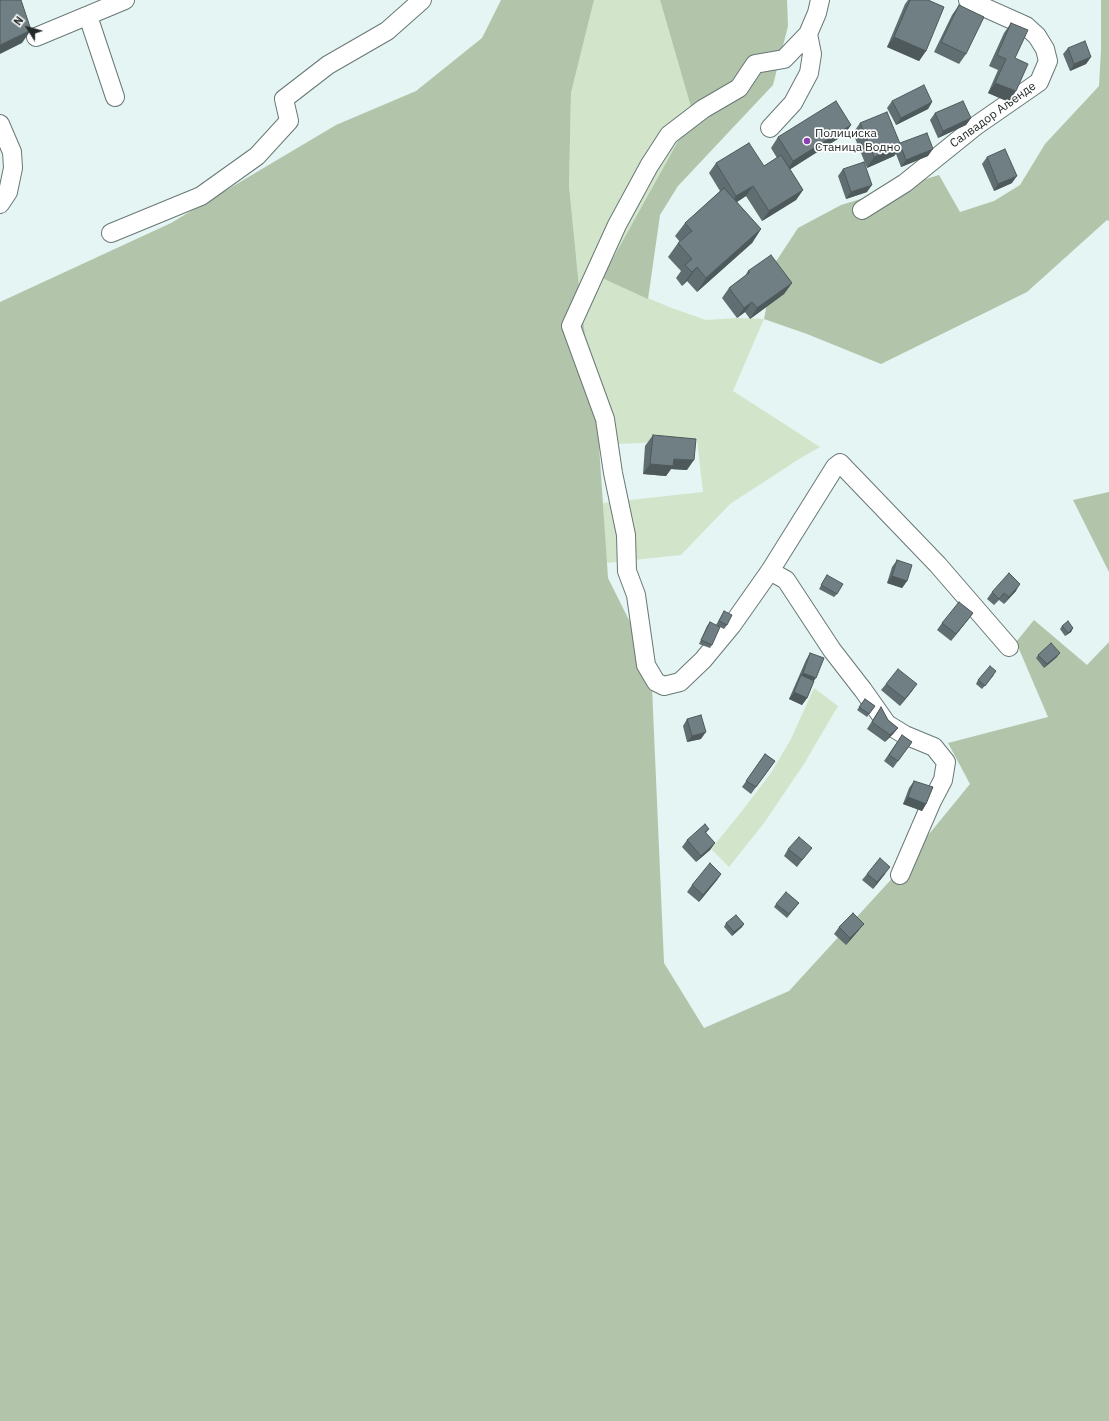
<!DOCTYPE html>
<meta charset="utf-8">
<style>
body{margin:0}
#map{position:relative;width:1109px;height:1421px;overflow:hidden;background:#e4f5f3;font-family:"IBM Plex Sans",sans-serif}
canvas{display:block}
.north{position:absolute;left:8px;top:8px;width:40px;height:40px;-webkit-text-stroke:3px #fefefe;paint-order:stroke;rotate:307deg;font-size:11px;font-weight:700;line-height:16px;text-align:center;color:#232929}
.north::after{content:'';display:block;margin:auto;width:14px;height:18px;background:#232929;clip-path:polygon(50% 0,100% 100%,50% 72%,0 100%)}
</style>
<div id="map">
<canvas width="1109" height="1421"></canvas>
<div class="north">N</div>
</div>
<script>
const context = document.querySelector('canvas').getContext('2d');
context.lineJoin = 'round';
function fillPath(path, color) { context.fillStyle = color; context.fill(path, 'evenodd'); }
const shape = rows => new Path2D(rows.map(r => 'M' + r).join(''));
function trace(path, color, width, dash) { context.strokeStyle = color; context.lineWidth = width; context.lineCap = dash ? 'butt' : 'round'; context.setLineDash(dash || []); context.stroke(path); }
function label(font, color, halo, rows, align = 'center') {
  context.font = font + ' "IBM Plex Sans",sans-serif'; context.lineWidth = 3.5; context.setLineDash([]); context.textBaseline = 'middle'; context.strokeStyle = halo; context.fillStyle = color; for (const [text, x, y, turn = 0] of rows) {
    context.save(); context.translate(x, y); context.rotate((+turn || 0) * Math.PI / 180); context.textAlign = isNaN(turn) ? turn : align; if (halo) context.strokeText(text, 0, 0); context.fillText(text, 0, 0); context.restore();
  }
}
fillPath(shape([
 [594,0,660,0,693,114,602,278,669,307,706,320,736,318,764,319,733,391,820,447,799,459,730,504,681,555,606,563,603,503,703,492,697,440,599,445,580,296,569,186,571,93],
 [814,688,838,706,804,764,764,823,729,867,711,849,738,816,771,773,791,739]
]), '#d2e5ca');
fillPath(shape([
 [501,0,594,0,571,93,569,186,580,296,599,445,608,578,651,664,664,963,704,1028,789,991,898,872,970,784,948,743,1048,717,1016,642,1034,620,1087,665,1109,642,1109,1421,0,1421,0,302,171,223,336,125,416,91,482,38],
 [660,0,787,0,788,26,773,85,678,186,660,215,648,299,602,278,693,114],
 [1101,0,1109,0,1109,221,1107,220,1027,292,881,364,807,334,764,319,775,263,798,228,841,205,939,175,960,212,994,201,1020,185,1045,144,1099,86,1101,50],
 [1109,492,1109,572,1073,500]
]), '#b2c5aa');
const minor = shape([
 [88,16,115,97],
 [808,34,784,59,755,64,739,88,703,109,669,135,649,166,617,225,571,326,605,419,613,473,626,535,627,571,636,595,646,665,656,682,664,686,680,682,703,660,732,625,770,571,786,580,832,650,863,690,887,724,905,735,934,747,946,762,943,780,932,801,900,875],
 [36,37,125,0],
 [0,124,12,152,13,168,8,192,0,204],
 [770,128,793,103,809,73,812,54,808,34,817,13,820,0],
 [862,210,905,183,977,125,1039,82,1048,61,1045,49,1037,36,1026,26,968,0],
 [111,233,201,196,257,156,289,121,284,99,328,65,387,31,422,0],
 [770,571,835,467,840,463,938,565,1009,647]
]);
trace(minor, '#687875', 20);
trace(minor, '#fff', 18);
fillPath(shape([
 [908,0,910,0,926,51,919,61,887,47,905,4],
 [959,5,966,54,959,64,934,52,952,15],
 [1011,23,1015,58,1009,102,988,93,998,70,989,66,1004,33],
 [1068,48,1091,57,1086,64,1070,71,1063,54],
 [892,101,932,102,928,109,896,125,887,108],
 [935,113,971,118,966,125,938,138,930,120],
 [860,123,900,143,928,156,901,167,896,154,894,156,867,168,853,133],
 [851,125,844,135,790,169,803,190,796,200,762,221,746,196,737,202,761,229,752,243,697,292,687,281,682,286,676,278,681,271,668,257,678,243,680,242,675,236,685,223,720,191,709,173,716,163,764,166,777,158,771,148,778,137],
 [987,157,1012,183,994,191,982,164],
 [843,169,867,192,846,199,838,176],
 [748,271,792,283,784,294,750,319,745,312,737,318,722,298,729,288,745,276],
 [653,435,687,470,671,469,666,476,643,474,645,446],
 [897,560,907,581,902,588,887,583,892,567],
 [827,575,837,594,834,597,819,589],
 [1016,591,1004,604,999,600,994,605,987,599,992,592],
 [724,611,727,625,724,629,716,625],
 [973,613,951,641,937,630,942,623],
 [710,622,712,645,710,648,699,644,707,626],
 [1062,626,1073,628,1071,632,1065,636,1060,629],
 [810,653,814,681,807,698,802,705,789,699,806,660],
 [1038,655,1057,657,1044,668,1036,658],
 [994,675,982,689,976,684,978,680],
 [886,684,912,691,900,706,881,690],
 [865,699,875,706,867,717,857,710],
 [881,707,888,720,898,728,893,734,885,742,867,729],
 [687,719,701,739,687,742,683,726],
 [902,735,912,742,893,768,884,761],
 [765,754,775,761,751,794,742,787],
 [914,781,926,804,922,811,903,804,909,788],
 [709,829,706,833,715,843,710,850,696,862,682,847,687,840],
 [788,849,807,854,797,867,784,856],
 [721,874,717,880,699,902,687,892,692,885],
 [867,874,885,874,873,889,862,880],
 [799,903,787,918,774,907,776,904],
 [726,923,744,924,742,927,732,936,724,927],
 [839,927,859,930,846,945,834,934]
]), '#606d71');
fillPath(shape([
 [31,30,22,43,0,54,0,45],
 [894,37,926,51,919,61,887,47],
 [1091,57,1086,64,1070,71,1074,64],
 [995,83,1016,91,1009,102,988,93],
 [932,102,928,109,896,125,901,118],
 [971,118,966,125,938,138,943,131],
 [851,125,844,135,786,172,793,161],
 [901,146,894,156,867,168,874,157],
 [933,149,928,156,901,167,906,160],
 [1017,176,1012,183,994,191,998,184],
 [872,185,867,192,846,199,851,192],
 [753,186,746,196,729,207,736,196],
 [803,190,796,200,762,221,769,211],
 [761,229,752,243,697,292,706,278],
 [697,267,687,281,682,286,692,272],
 [792,283,784,294,750,319,757,308],
 [752,302,745,312,737,318,744,308],
 [674,459,694,460,687,470,671,469,666,476,643,474,650,464],
 [892,576,907,581,902,588,887,583],
 [1020,584,1016,591,1004,604,1009,597],
 [973,613,968,620,951,641,956,634],
 [1073,628,1071,632,1065,636],
 [1060,653,1057,657,1044,668,1047,664],
 [803,673,816,678,811,685,800,676],
 [917,684,912,691,900,706,905,699],
 [794,692,807,698,802,705,789,699],
 [898,728,893,734,885,742,890,735],
 [706,732,701,739,687,742,692,736],
 [908,797,926,804,922,811,903,804],
 [715,843,710,850,696,862,701,856],
 [890,867,885,874,873,889,877,882],
 [721,874,717,880,699,902,703,895],
 [744,924,742,927,732,936,734,932],
 [864,924,859,930,846,945,850,938]
]), '#4e595c');
const building = shape([
 [0,0,21,0,31,30,0,45,0,0],
 [910,0,928,0,944,7,926,51,894,37,910,0],
 [959,5,984,17,966,54,941,42,959,5],
 [1011,23,1028,30,1015,58,1028,64,1016,91,995,83,1006,59,997,55,1011,23],
 [1085,41,1091,57,1074,64,1068,48,1085,41],
 [924,85,932,102,901,118,892,101,924,85],
 [836,101,851,125,793,161,778,137,836,101],
 [963,101,971,118,943,131,935,113,963,101],
 [887,112,901,146,874,157,860,123,887,112],
 [927,133,933,149,906,160,901,147,901,146,900,143,927,133],
 [749,143,764,166,781,155,803,190,769,211,753,186,736,196,716,163,749,143],
 [1005,149,1017,176,998,184,987,157,1005,149],
 [864,162,872,185,851,192,843,169,864,162],
 [724,188,761,229,706,278,697,267,692,272,685,265,692,259,678,243,692,231,685,223,724,188],
 [771,255,792,283,757,308,752,302,744,308,729,288,750,272,748,271,771,255],
 [653,435,696,439,694,460,674,459,673,466,650,464,653,435],
 [897,560,912,565,907,581,892,576,897,560],
 [1009,573,1020,584,1009,597,1004,593,999,599,992,592,1009,573],
 [827,575,843,584,837,594,821,585,827,575],
 [959,602,973,613,956,634,942,623,959,602],
 [724,611,732,615,727,625,719,621,724,611],
 [1068,621,1073,628,1068,633,1062,626,1068,621],
 [710,622,720,627,712,645,701,640,710,622],
 [1051,643,1060,653,1047,664,1038,655,1051,643],
 [810,653,824,658,816,678,803,673,810,653],
 [990,666,996,671,985,686,978,680,990,666],
 [898,669,917,684,905,699,886,684,898,669],
 [801,675,814,681,807,698,794,692,801,675],
 [865,699,875,706,869,714,859,707,865,699],
 [881,707,888,720,898,728,890,735,872,722,881,707],
 [701,715,706,732,692,736,687,719,701,715],
 [902,735,912,742,898,761,889,755,902,735],
 [765,754,775,761,756,787,746,781,765,754],
 [914,781,933,787,926,804,908,797,914,781],
 [705,824,709,829,705,832,715,843,701,856,687,840,705,824],
 [799,837,812,848,802,860,788,849,799,837],
 [880,858,890,867,877,882,867,874,880,858],
 [710,863,721,874,703,895,692,885,710,863],
 [786,892,799,903,789,914,776,904,786,892],
 [853,913,864,924,850,938,839,927,853,913],
 [736,915,744,924,734,932,726,923,736,915]
]);
fillPath(building, '#707f83');
trace(building, '#4e595c', 1);
for (const [x, y, r, color] of [
 [807,141,4,"#8a40b2"]
]) { const dot = new Path2D(); dot.arc(x, y, r, 0, 2 * Math.PI); context.fillStyle = color; context.fill(dot); trace(dot, '#fefefe', 1.5); }
label('12px', '#232929', '#fefefe', [
 ["Салвадор Аљенде",993,115,-36]
]);
label('12px', '#232929', '#fefefe', [
 ["Полициска",815,134],
 ["Станица Водно",815,148]
], 'left');
</script>
